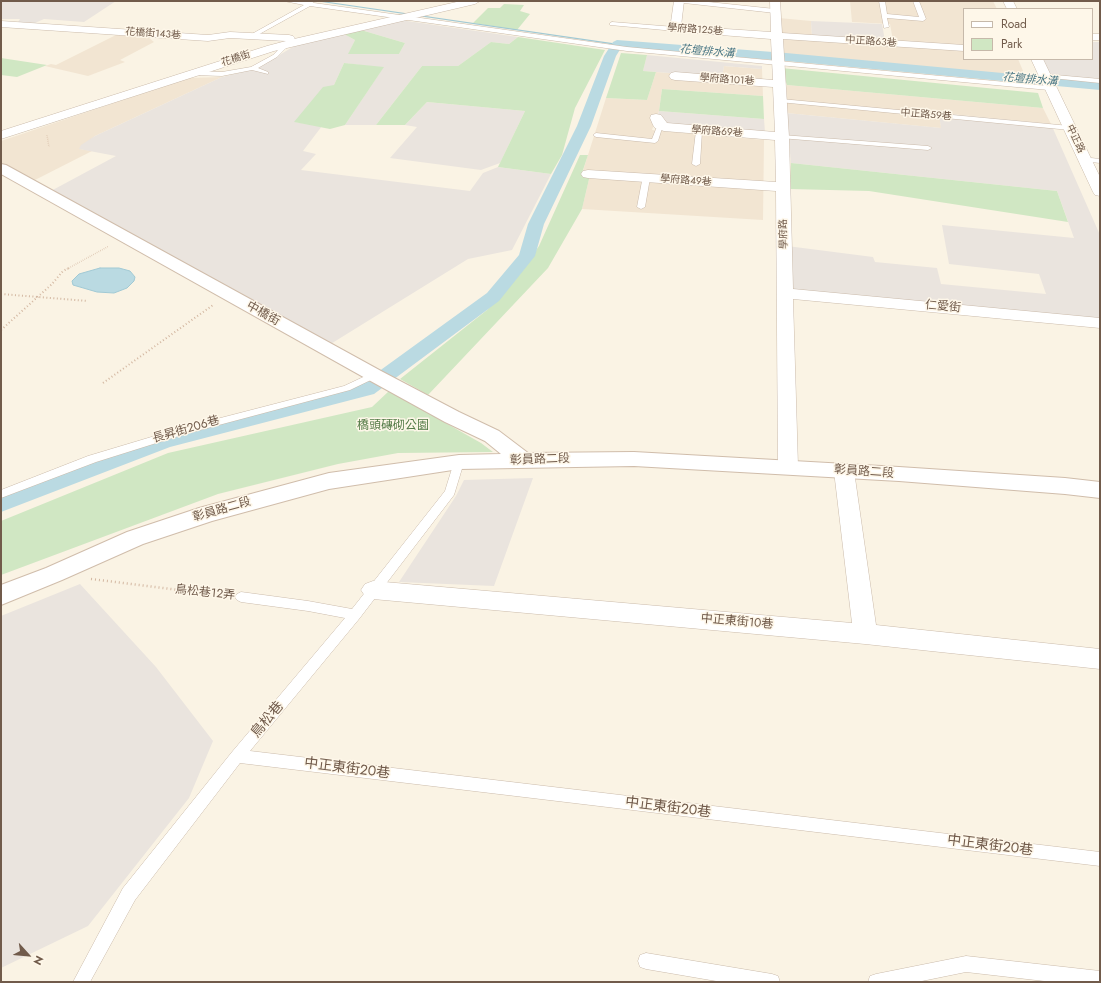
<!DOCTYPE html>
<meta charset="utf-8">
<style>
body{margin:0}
#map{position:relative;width:1101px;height:983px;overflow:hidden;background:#faf3e4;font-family:Jost,sans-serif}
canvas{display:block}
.frame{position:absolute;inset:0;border:2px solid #715b4b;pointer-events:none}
.legend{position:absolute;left:963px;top:8px;width:130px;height:52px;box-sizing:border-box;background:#fef7e9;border:1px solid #c6b9aa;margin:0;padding:5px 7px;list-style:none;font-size:12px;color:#715b4b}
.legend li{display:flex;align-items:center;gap:8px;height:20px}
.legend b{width:20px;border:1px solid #c6b9aa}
.north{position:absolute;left:8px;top:935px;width:40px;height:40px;-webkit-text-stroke:3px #fef7e9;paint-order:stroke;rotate:117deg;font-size:11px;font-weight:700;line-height:16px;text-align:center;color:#715b4b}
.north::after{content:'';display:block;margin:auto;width:14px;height:18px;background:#715b4b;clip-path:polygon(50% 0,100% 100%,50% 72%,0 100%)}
</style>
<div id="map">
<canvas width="1101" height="983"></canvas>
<div class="frame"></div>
<ul class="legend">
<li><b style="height:5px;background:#fff"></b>Road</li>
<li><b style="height:11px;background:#d0e7c3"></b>Park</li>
</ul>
<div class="north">N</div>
</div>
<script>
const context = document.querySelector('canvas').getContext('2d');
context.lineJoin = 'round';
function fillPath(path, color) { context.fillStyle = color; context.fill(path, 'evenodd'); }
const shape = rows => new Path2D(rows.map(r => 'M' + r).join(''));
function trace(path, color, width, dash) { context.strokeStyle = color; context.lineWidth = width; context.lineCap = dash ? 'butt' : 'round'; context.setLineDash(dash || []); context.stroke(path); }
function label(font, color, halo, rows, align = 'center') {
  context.font = font + ' Jost,"Noto Sans TC",sans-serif'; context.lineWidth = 3; context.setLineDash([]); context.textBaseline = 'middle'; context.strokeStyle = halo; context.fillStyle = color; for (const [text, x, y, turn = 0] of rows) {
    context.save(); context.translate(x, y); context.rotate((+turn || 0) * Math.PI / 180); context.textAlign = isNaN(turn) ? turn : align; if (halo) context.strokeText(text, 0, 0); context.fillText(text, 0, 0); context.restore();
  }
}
fillPath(shape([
 [850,1,993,1,997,9,964,9,964,59,1018,59,1026,78,780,56,779,42,787,39,894,46,890,24,852,22],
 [779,18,811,21,812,37,777,33],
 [116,35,149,38,154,42,120,60,125,62,88,76,45,66,51,64,56,65],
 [724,66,762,69,763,96,662,89,659,111,652,130,764,140,763,220,582,209,590,175,582,174,606,98,647,100,656,72,722,77],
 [222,77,95,136,80,149,92,151,31,182,1,164,1,141,188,78],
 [787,85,1043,108,1051,124,940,113,941,128,786,113]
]), '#f2e5d2');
fillPath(shape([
 [1,1,116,1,84,22,44,19,35,23,18,22,20,19,1,19],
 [400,21,407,21,518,37,509,44,491,42,458,66,422,66,376,125,345,125,383,68,344,63,334,85,295,122,322,126,303,151,316,154,301,170,470,191,483,173,498,167,551,174,512,250,468,259,329,345,49,192,116,156,79,149,81,145,95,136,222,77,258,68,296,45,344,34,355,40,349,53,399,54,405,43,361,30],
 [811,21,882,24,885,41,812,37],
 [1092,42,1100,42,1100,79,1050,75,1043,59,1092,59],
 [647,55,762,66,762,69,724,66,722,77,643,71],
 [427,102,525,111,500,163,481,170,390,158,417,127,405,125],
 [659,111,764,119,765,133,654,125],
 [786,113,941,128,939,113,1051,124,1100,235,1100,323,801,294,791,288,787,246,873,257,875,262,937,268,941,284,1046,294,1039,274,949,264,942,225,1074,238,1057,191,791,163],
 [533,478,494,586,399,582,456,496,464,480],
 [80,584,156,667,213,741,189,798,88,926,1,968,1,616]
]), '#eae4de');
fillPath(shape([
 [504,4,524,5,520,11,530,14,517,30,473,23,488,8,500,8],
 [361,30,405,43,399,54,348,54,355,40,344,34],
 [518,37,605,50,575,108,562,155,551,174,498,167,525,111,427,102,405,125,376,125,422,66,458,66,491,42,509,44],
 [621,53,647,55,643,71,656,72,647,100,606,98],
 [1,58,47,65,17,77,1,75],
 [344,63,384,67,345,125,330,129,294,122,323,87,334,85],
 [781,68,1038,93,1043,108,787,85],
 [662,89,763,96,764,119,659,111],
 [580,155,588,155,582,173,590,175,582,209,548,268,428,395,400,379,487,310,519,275,539,246],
 [791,163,1057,191,1068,222,869,191,790,189],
 [389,391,481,443,493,452,398,453,338,464,218,494,1,575,1,521,168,453,372,407]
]), '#d0e7c3');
const water = shape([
 [100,268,119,268,130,271,135,277,134,281,127,288,114,293,97,292,73,285,72,281,79,274,100,268]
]);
fillPath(water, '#badae2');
trace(water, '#a1c9d4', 1);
fillPath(shape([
 [315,1,322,1,619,44,617,45,315,1]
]), '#a1c9d4');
fillPath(shape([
 [617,40,786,53,1100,82,1100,90,786,61,621,48,616,56,591,126,544,224,535,256,499,301,374,394,170,447,1,512,1,495,157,437,360,385,487,293,519,255,528,224,577,126,604,56,613,42,617,40]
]), '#badae2');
const lane = shape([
 [284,1,311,1,314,3,627,47,1049,86,1052,88,1049,90,627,51,310,6,254,37,250,37,250,35,304,5,284,1],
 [681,1,699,1,775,9,778,11,775,13,684,3,681,1],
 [879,1,885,1,887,14,919,17,913,1,919,1,926,19,923,21,887,18,889,27,884,28,879,1],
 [612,22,675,27,678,29,675,31,610,25,610,23,612,22],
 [286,42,291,43,277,57,258,68,268,72,268,74,252,70,222,76,194,75,191,73,194,71,222,72,251,67,273,55,286,42],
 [1044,74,1100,79,1100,83,1042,77,1041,76,1044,74],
 [781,99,1070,126,1073,128,1070,130,779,102,779,100,781,99],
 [658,124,663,125,658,141,655,143,596,137,593,135,596,133,652,139,658,124],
 [699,129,702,131,700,164,696,166,692,164,696,131,699,129],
 [782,135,928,146,932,148,928,150,780,138,779,137,782,135],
 [1082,157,1100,159,1100,163,1082,161,1082,157],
 [643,176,646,176,650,178,645,207,641,209,637,207,643,176],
 [374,372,377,373,379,375,377,377,350,390,185,434,96,462,1,498,1,490,88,456,178,429,344,386,374,372],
 [459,458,463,459,464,462,454,495,359,619,250,751,1100,852,1100,866,240,763,135,900,90,982,73,982,123,888,232,752,345,618,308,611,241,602,237,600,235,597,237,594,241,592,308,601,352,609,445,491,454,462,455,459,459,458],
 [646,953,772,974,778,976,780,982,722,982,646,969,640,967,638,961,640,955,646,953],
 [966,956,1100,971,1100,982,1053,982,966,972,917,982,868,982,870,976,876,974,966,956]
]);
const street = shape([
 [461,1,480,1,475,4,274,51,1,139,1,131,267,46,286,41,230,38,208,41,1,27,1,21,208,35,230,32,289,35,293,36,295,38,294,39,461,1],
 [674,1,684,1,681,26,771,32,770,1,780,1,782,33,964,45,964,51,783,39,789,137,793,289,1100,318,1100,328,793,299,798,467,795,472,788,474,781,472,778,467,776,191,588,178,583,177,581,174,583,171,588,170,776,182,775,140,664,131,655,128,653,125,650,118,651,115,656,114,661,115,667,123,775,132,773,87,675,80,671,79,669,76,671,73,675,72,773,80,771,39,671,31,670,29,674,1],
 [1003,1,1013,1,1017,9,1007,9,1003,1],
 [1092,34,1100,34,1100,40,1092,40,1092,34],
 [1031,59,1043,59,1100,177,1100,196,1095,195,1093,192,1031,59],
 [844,464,851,466,854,471,876,625,1100,649,1100,669,865,644,373,599,365,596,361,590,365,584,373,581,852,623,834,471,837,466,844,464]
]);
const secondary = shape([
 [1,164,6,165,381,371,459,412,499,431,528,453,634,452,899,467,1065,478,1100,482,1100,498,1065,494,899,481,634,466,459,469,329,489,212,521,143,544,62,580,1,605,1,585,46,568,127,532,199,508,329,473,459,455,501,454,485,441,445,422,367,379,1,174,1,164]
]);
trace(lane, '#cbbbab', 1);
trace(street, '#cbbbab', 1);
trace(secondary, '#d0bdab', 2);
trace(shape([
 [47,135,49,147],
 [67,269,109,246]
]), '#d3b7a1', 1.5, [0.5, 1.5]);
trace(shape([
 [1,294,88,301],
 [1,330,52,284,63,271,69,268],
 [103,383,213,305]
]), '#d3b7a1', 2, [1, 2.5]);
trace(shape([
 [91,579,227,596]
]), '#d3b7a1', 2.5, [1, 3]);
fillPath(lane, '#fff');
fillPath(street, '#fff');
fillPath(secondary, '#fff');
label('10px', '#715b4b', '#fef7e9', [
 ["學府路125巷",695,30,4],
 ["花橋街143巷",153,34,4],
 ["中正路63巷",871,42,4],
 ["花橋街",236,59,-18],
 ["學府路101巷",727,80,4],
 ["中正路59巷",926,115,5],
 ["學府路69巷",717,132,4],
 ["中正路",1075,139,65],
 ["學府路49巷",686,181,4],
 ["學府路",784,234,-91]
]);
label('italic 11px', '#477583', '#fef7e9', [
 ["花壇排水溝",707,52,5],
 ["花壇排水溝",1030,80,5]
]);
label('12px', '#715b4b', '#fef7e9', [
 ["仁愛街",943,307,5],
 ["中橋街",263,314,29],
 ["長昇街206巷",186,430,-16],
 ["彰員路二段",540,460,-2],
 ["彰員路二段",864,472,4],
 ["彰員路二段",222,510,-16],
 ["鳥松巷12弄",205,593,6],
 ["中正東街10巷",737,622,5]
]);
label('12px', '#547b47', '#fef7e9', [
 ["橋頭磚砌公園",393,426]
]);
label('14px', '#715b4b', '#fef7e9', [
 ["鳥松巷",268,720,-50],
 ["中正東街20巷",347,769,7],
 ["中正東街20巷",668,808,7],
 ["中正東街20巷",990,846,7]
]);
</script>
